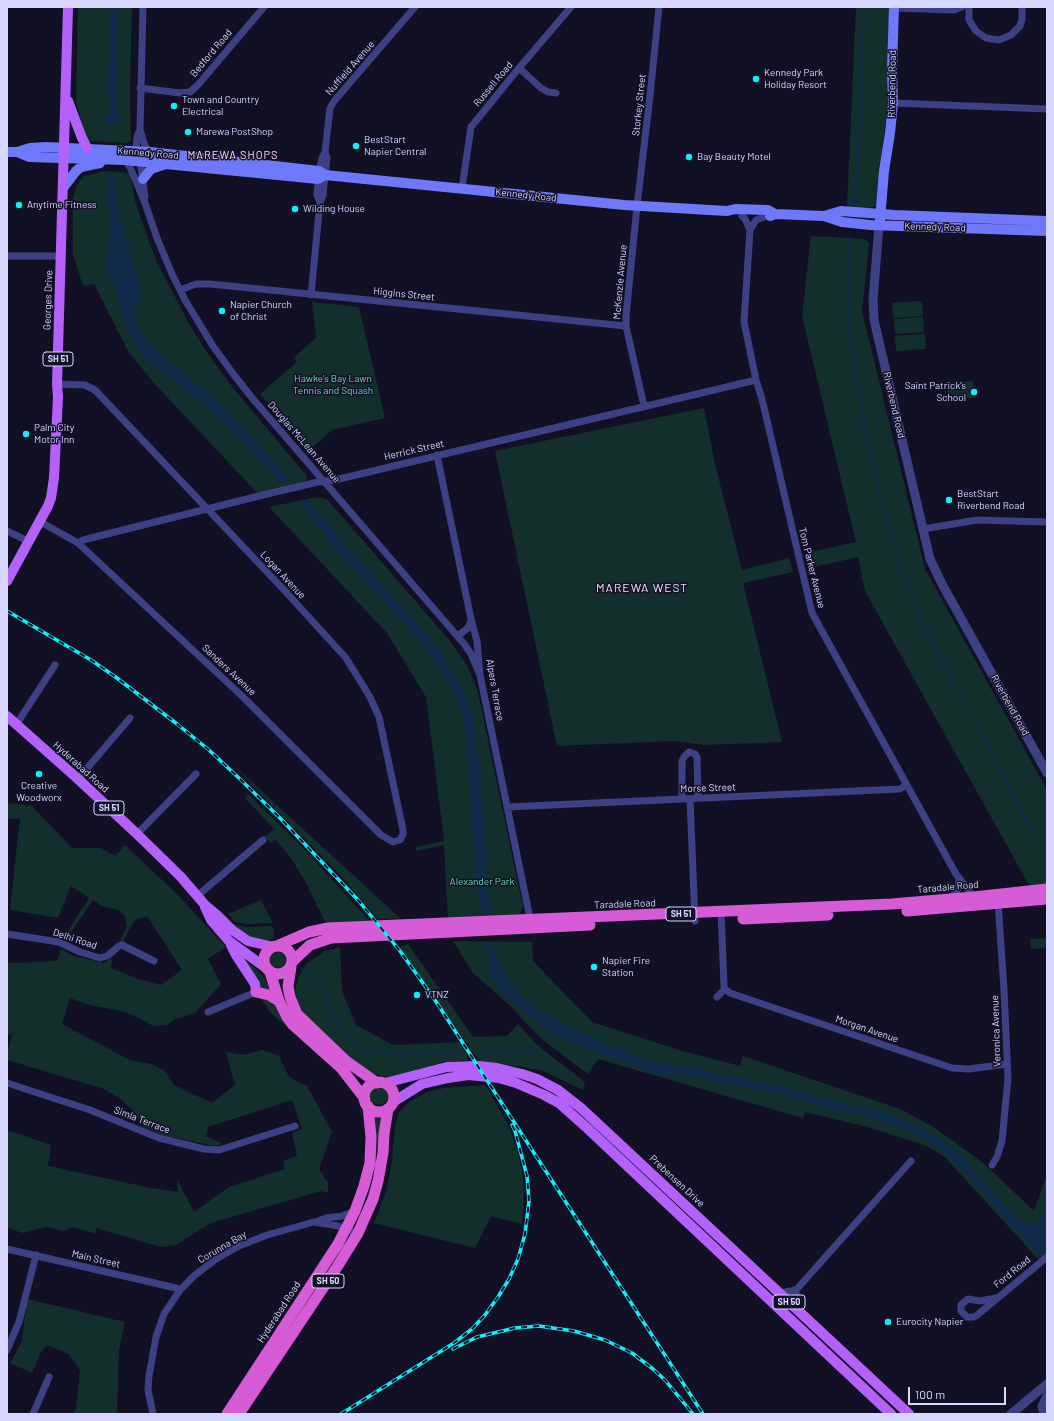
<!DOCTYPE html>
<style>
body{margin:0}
#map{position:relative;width:1054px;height:1421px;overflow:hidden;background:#121025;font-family:Barlow,sans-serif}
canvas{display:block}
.frame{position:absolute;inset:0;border:8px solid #d7d6fe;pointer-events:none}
.scale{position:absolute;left:908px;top:1387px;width:98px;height:18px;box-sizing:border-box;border:2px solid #d7d6fe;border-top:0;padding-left:5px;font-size:12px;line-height:14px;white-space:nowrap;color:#d7d6fe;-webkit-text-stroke:3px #121025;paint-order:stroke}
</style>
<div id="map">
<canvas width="1054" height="1421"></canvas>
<div class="frame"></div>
<div class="scale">100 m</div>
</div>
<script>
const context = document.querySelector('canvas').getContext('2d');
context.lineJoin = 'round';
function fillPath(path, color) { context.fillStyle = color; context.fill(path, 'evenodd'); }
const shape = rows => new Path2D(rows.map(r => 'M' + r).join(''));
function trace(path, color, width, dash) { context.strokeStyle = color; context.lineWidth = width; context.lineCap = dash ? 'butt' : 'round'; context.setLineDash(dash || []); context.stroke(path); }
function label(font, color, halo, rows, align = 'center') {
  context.font = font + ' Barlow,sans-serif'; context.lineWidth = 3; context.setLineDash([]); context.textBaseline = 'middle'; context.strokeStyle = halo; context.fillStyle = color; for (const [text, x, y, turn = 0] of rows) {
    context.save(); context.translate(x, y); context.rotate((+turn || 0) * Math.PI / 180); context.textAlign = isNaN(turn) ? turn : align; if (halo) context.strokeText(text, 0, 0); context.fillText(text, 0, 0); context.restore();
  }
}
fillPath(shape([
 [78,7,132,7,130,91,131,141,127,143,87,141,76,102],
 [856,7,891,7,887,108,876,206,868,208,847,208],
 [105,171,130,173,135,201,147,236,157,262,188,322,210,357,234,389,307,476,306,481,257,493,155,384,129,353,94,284,83,286,73,254,73,197,77,185,84,176],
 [811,236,865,239,869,243,862,311,925,569,1047,790,1047,886,1030,887,865,591,858,557,810,568,806,553,856,542,802,316],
 [922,301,923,316,893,318,892,303],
 [312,302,359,307,385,418,332,430,309,451,260,394,297,362,293,358,316,338],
 [923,317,924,332,895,334,894,319],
 [925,334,926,349,896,351,895,336],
 [973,381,974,398,948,399,947,383],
 [704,408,715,464,742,570,789,558,793,572,743,583,782,742,704,745,673,741,557,746,495,451],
 [317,497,327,499,451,642,468,667,478,692,513,860,523,907,518,916,448,920,444,845,416,851,416,847,444,841,426,697,387,633,269,507],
 [228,760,329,853,400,918,378,919,342,877],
 [248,794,306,851,372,924,325,922,305,881,291,858,275,839,271,843,265,837,274,829,245,798],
 [7,803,32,806,72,848,100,848,115,856,125,845,176,893,226,947,208,959,221,984,195,1013,175,1019,167,1025,153,1026,137,1017,122,1011,89,1005,70,998,62,1024,132,1061,152,1064,166,1072,174,1085,212,1103,235,1085,226,1052,243,1055,263,1050,279,1056,289,1077,307,1086,332,1132,319,1169,328,1183,328,1193,321,1191,211,1223,176,1245,161,1247,96,1228,96,1234,72,1227,65,1231,46,1227,22,1233,7,1227,7,1130,51,1145,48,1166,151,1188,178,1192,177,1179,194,1212,229,1187,285,1169,283,1161,297,1156,292,1133,302,1129,292,1100,208,1127,206,1136,222,1144,215,1146,162,1135,141,1126,135,1113,122,1100,104,1089,7,1060,7,1054,12,1035,7,1034,7,962,14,963,57,961,61,949,74,956,104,963,116,954,112,958,111,968,138,979,161,985,182,970,147,916,135,920,125,937,123,943,119,942,127,927,125,916,118,910,102,906,93,900,64,943,61,942,89,898,71,886,58,918,10,910,20,818,7,819],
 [261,900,273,923,244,924,235,922,228,914],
 [233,924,247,927,271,926,273,928,274,936,270,940,265,940,249,937,232,925],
 [1047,938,1047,948,1031,949,1030,939],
 [453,941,532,942,533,961,592,1022,679,1050,740,1066,743,1056,900,1109,935,1128,982,1162,1034,1211,1047,1175,1047,1253,1038,1259,945,1157,927,1146,868,1127,805,1112,803,1118,598,1059,588,1074,543,1040,522,1019,515,1010,473,973],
 [408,944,473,1037,507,1036,518,1024,537,1045,585,1082,583,1090,543,1071,512,1065,481,1063,398,948],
 [340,947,342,991,356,1025,393,1045,461,1042,468,1060,445,1062,394,1076,387,1077,370,1073,350,1059,303,1014,295,997,296,986,299,976,306,964,325,951],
 '270 960a8 8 0 1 1 16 0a8 8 0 1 1-16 0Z',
 [239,955,251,964,264,977,271,991,259,989],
 [260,997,273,1002,278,1012,289,1027,288,1028,272,1014],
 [485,1085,509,1126,518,1153,523,1175,524,1204,522,1224,491,1216,475,1248,374,1223,386,1192,392,1162,395,1124,399,1112,409,1102,427,1092,444,1088],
 '370 1096a9 9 0 1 1 18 0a9 9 0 1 1-18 0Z',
 [374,1117,381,1118,382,1120,380,1134,371,1182,360,1212],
 [27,1299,125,1322,119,1350,117,1414,73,1414,76,1408,80,1371,69,1354,47,1345,41,1352,32,1373,10,1363,22,1341]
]), '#132f2c');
fillPath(shape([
 [110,7,118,7,117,74,119,124,105,123,109,112,108,69,110,42],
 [106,174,113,175,124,233,138,281,140,292,140,300,135,306,134,315,139,329,157,352,211,395,234,418,289,478,286,482,281,483,243,442,213,412,149,362,140,352,133,340,127,327,115,287,107,270,105,262,109,237,109,206],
 [308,500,350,550,430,637,443,655,453,674,458,680,467,698,473,716,480,770,487,848,486,868,492,914,489,917,486,918,482,915,478,891,472,819,467,739,463,717,458,701,441,671,424,645,411,630,334,548,300,501],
 [490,944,513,987,525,1000,538,1010,558,1021,607,1045,625,1049,630,1054,643,1059,693,1067,720,1075,736,1077,805,1093,816,1097,826,1098,851,1107,877,1110,900,1118,929,1133,949,1145,967,1160,972,1169,1014,1216,1027,1224,1034,1225,1039,1221,1044,1216,1047,1217,1047,1264,1033,1248,1005,1221,996,1207,970,1178,949,1158,931,1143,915,1134,880,1121,853,1113,831,1110,795,1098,759,1090,690,1077,671,1075,661,1077,648,1073,636,1066,607,1057,555,1036,506,998,489,974,490,962,486,945]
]), '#102a49');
trace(shape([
 [854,207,858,177,864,7],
 [850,238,848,256,848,317,866,439,881,501,906,583,923,623,1029,825,1037,835,1047,843],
 [302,969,314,976,320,982,326,993,336,1018,346,1035,353,1042,369,1051,377,1054,389,1054,459,1053],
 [545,1039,553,1031],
 [481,1052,532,1052,537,1049]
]), '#102a49', 2);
trace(shape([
 [143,7,140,130,145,146,150,152],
 [969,7,969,20,976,31,986,38,999,40,1011,35,1020,26,1022,20,1022,7],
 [894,8,954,10,962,7],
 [519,68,541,88,548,92,556,93],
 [140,88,180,93,190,92,197,86,264,7],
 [893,103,1047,109],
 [140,130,137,136,136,151,140,161,145,197],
 [125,160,130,167,145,203,157,238,172,274,185,300,213,346,234,375,253,399,465,645,471,654,480,675],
 [462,188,471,127,519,68,571,7],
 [320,202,317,195,319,171,322,158,325,152],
 [742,216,745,219,750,230,744,322,756,380,762,399,812,613,956,874,974,897],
 [750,230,756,220,764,217],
 [7,256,61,256],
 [180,290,196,284,210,284,626,326],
 [311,295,320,202,323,196,325,175,327,158,325,152,326,143,330,108,335,100,415,7],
 [644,406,626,326,626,316,637,206,650,96,659,7],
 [437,455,471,619,477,641,480,675,531,923],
 [39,521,78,543,242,696,381,835,393,842,400,840,403,834,403,830,379,717,370,697,346,658,285,591,95,390,85,385,57,384],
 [923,529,977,520,1047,522],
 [7,531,28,541],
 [78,543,83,540,271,493,318,482,335,480,756,380],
 [458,636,469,627,471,619],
 [16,725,55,665],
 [78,779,130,718],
 [682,799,682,761,684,757,689,752,695,754,697,757,698,798],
 [690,799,695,921],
 [508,807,900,789,907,785],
 [137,834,196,774],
 [197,896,263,840],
 [951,899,958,889,959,878],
 [721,912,724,986,725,989,730,993,952,1068,969,1069,1007,1064],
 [7,934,59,942,80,952,100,958,107,956,119,946,122,945,154,961],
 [717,997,725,989],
 [208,1012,256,992],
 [7,1083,90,1110,159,1138,204,1149,219,1150,295,1126],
 [992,1165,997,1157,1002,1141,1008,1078,1004,990,998,901],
 [316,1222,326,1218,342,1216,355,1211],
 [7,1249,176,1288,180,1290],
 [779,1293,796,1290,911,1161],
 [996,1298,980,1301,968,1299,961,1305,961,1311,967,1317,973,1317,976,1316,1047,1257],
 [796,1308,796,1290],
 [7,1350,19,1322,36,1255],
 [33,1414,49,1377],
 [153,1414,148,1390,149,1376,156,1337,164,1314,180,1290,195,1275,216,1259,239,1246,267,1235,314,1222,338,1226,358,1233]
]), '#3d4083', 7);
trace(shape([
 [879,226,873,300,874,320,930,559,942,584,1047,773],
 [1011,1414,1047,1384],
 [1044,1414,1042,1406,1047,1396]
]), '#3d4083', 9);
trace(shape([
 [7,152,17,152,29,157,125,160,318,179,325,175],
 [17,152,30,148,46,147,150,152,319,171,325,175,624,205,727,211,735,209,768,210,775,214],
 [143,179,151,169,163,165],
 [63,188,76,171,81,167,100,163],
 [770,216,775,214,824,216,842,222,870,225,1047,231],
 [824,216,841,211,894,215,1047,221],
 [880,220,884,171,890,133,893,103,892,70,894,7]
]), '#7078fa', 10);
trace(shape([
 [68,101,82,138,87,148],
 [7,581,48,506,51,498,54,478,58,397,57,384,68,7],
 [7,716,78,779,137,834,181,877,205,905,217,915,232,930,248,941,274,947],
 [205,907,211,920,229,941,266,968],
 [231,945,236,955,255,984,256,992],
 [385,1083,447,1067,478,1066,497,1068,522,1074,537,1079,558,1090,581,1108,909,1414],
 [393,1102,422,1084,448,1078,468,1075,499,1078,516,1083,544,1095,559,1103,587,1128,891,1414]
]), '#b461fa', 10);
trace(shape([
 [907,911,1047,899],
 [743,919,828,915],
 [279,945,309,932,328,928,892,904,974,897,1047,889],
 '264 960a14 14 0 1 1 28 0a14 14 0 1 1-28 0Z',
 [293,961,310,945,331,938,590,925],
 [291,967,288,986,290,997,297,1014,346,1061,377,1083],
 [270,972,279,1001,287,1017,293,1025,341,1068,365,1099],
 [256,992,269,995,279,1001],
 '364 1097a15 15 0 1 1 30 0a15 15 0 1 1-30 0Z',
 [227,1414,338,1244,355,1211,364,1186,370,1163,371,1137,368,1106],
 [239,1414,337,1267,358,1233,373,1199,378,1181,383,1153,384,1134,388,1109]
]), '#d65bd6', 11);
const rail = shape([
 [7,611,91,660,117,678,177,724,209,750,241,780,279,817,358,900,400,951,435,1000,703,1414],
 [453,1349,477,1337,515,1328,539,1326,574,1331,605,1340,632,1353,653,1369,665,1380,693,1414],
 [341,1414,454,1343,472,1329,485,1315,498,1297,509,1279,518,1259,525,1234,529,1201,527,1176,515,1131,512,1125]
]);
trace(rail, '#09f2f7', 3.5);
trace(rail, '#121025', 2, [6]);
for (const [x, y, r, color] of [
 [756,79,4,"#09f2f7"],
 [174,106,4,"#09f2f7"],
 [188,132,4,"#09f2f7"],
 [356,146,4,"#09f2f7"],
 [689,157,4,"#09f2f7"],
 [19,205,4,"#09f2f7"],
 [295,209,4,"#09f2f7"],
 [222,311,4,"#09f2f7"],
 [974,392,4,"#09f2f7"],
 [26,434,4,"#09f2f7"],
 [949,500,4,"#09f2f7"],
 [39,774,4,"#09f2f7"],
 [594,967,4,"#09f2f7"],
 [417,995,4,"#09f2f7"],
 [888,1322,4,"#09f2f7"]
]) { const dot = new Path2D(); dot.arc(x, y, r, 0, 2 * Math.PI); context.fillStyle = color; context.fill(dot); trace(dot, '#121025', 1.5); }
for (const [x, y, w] of [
 [58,359,30],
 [109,808,30],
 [681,914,30],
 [328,1281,32],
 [789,1302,32]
]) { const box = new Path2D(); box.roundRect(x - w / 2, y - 7, w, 14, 3); context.fillStyle = '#121025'; context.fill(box); trace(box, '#d7d6fe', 1); }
label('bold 9px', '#d7d6fe', null, [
 ["SH 51",58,359],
 ["SH 51",109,808],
 ["SH 51",681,914],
 ["SH 50",328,1281],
 ["SH 50",789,1302]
]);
label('10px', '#d7d6fe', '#121025', [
 ["Bedford Road",211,53,-50],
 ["Nuffield Avenue",350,68,-49],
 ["Russell Road",493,84,-50],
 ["Riverbend Road",892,84,-89],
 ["Storkey Street",639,105,-84],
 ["Kennedy Road",148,153,5],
 ["Kennedy Road",526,195,6],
 ["Kennedy Road",935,227,2],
 ["McKenzie Avenue",620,282,-85],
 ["Higgins Street",404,294,6],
 ["Georges Drive",48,300,-88],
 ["Riverbend Road",894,405,77],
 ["Douglas McLean Avenue",304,442,49],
 ["Herrick Street",414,450,-13],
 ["Tom Parker Avenue",812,568,76],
 ["Logan Avenue",283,575,47],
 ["Sanders Avenue",229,670,43],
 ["Alpers Terrace",495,690,80],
 ["Riverbend Road",1010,705,61],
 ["Hyderabad Road",81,767,42],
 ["Morse Street",708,788,-2],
 ["Taradale Road",948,887,-5],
 ["Taradale Road",625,904,-2],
 ["Delhi Road",75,939,18],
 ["Morgan Avenue",867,1029,19],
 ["Veronica Avenue",996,1031,-92],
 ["Simla Terrace",142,1120,21],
 ["Prebensen Drive",677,1181,43],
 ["Corunna Bay",222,1247,-30],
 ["Main Street",96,1259,13],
 ["Ford Road",1012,1272,-39],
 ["Hyderabad Road",279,1312,-57]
]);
label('10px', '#d7d6fe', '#121025', [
 ["Kennedy Park",764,73],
 ["Holiday Resort",764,85],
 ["Town and Country",182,100],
 ["Electrical",182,112],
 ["Marewa PostShop",196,132],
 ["BestStart",364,140],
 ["Napier Central",364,152],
 ["Bay Beauty Motel",697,157],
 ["Anytime Fitness",27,205],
 ["Wilding House",303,209],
 ["Napier Church",230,305],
 ["of Christ",230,317],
 ["Saint Patrick's",966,386,"right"],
 ["School",966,398,"right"],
 ["Palm City",34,428],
 ["Motor Inn",34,440],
 ["BestStart",957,494],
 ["Riverbend Road",957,506],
 ["Creative",39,786,"center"],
 ["Woodworx",39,798,"center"],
 ["Napier Fire",602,961],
 ["Station",602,973],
 ["VTNZ",425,995],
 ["Eurocity Napier",896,1322]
], 'left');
label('10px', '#63dcb4', '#121025', [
 ["Hawke's Bay Lawn",333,379],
 ["Tennis and Squash",333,391],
 ["Alexander Park",482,882]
]);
context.letterSpacing = '1px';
label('11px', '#fed8f3', '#121025', [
 ["MAREWA SHOPS",233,155]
]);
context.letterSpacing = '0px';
context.letterSpacing = '1px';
label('12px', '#fed8f3', '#121025', [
 ["MAREWA WEST",642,588]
]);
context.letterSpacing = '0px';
</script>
